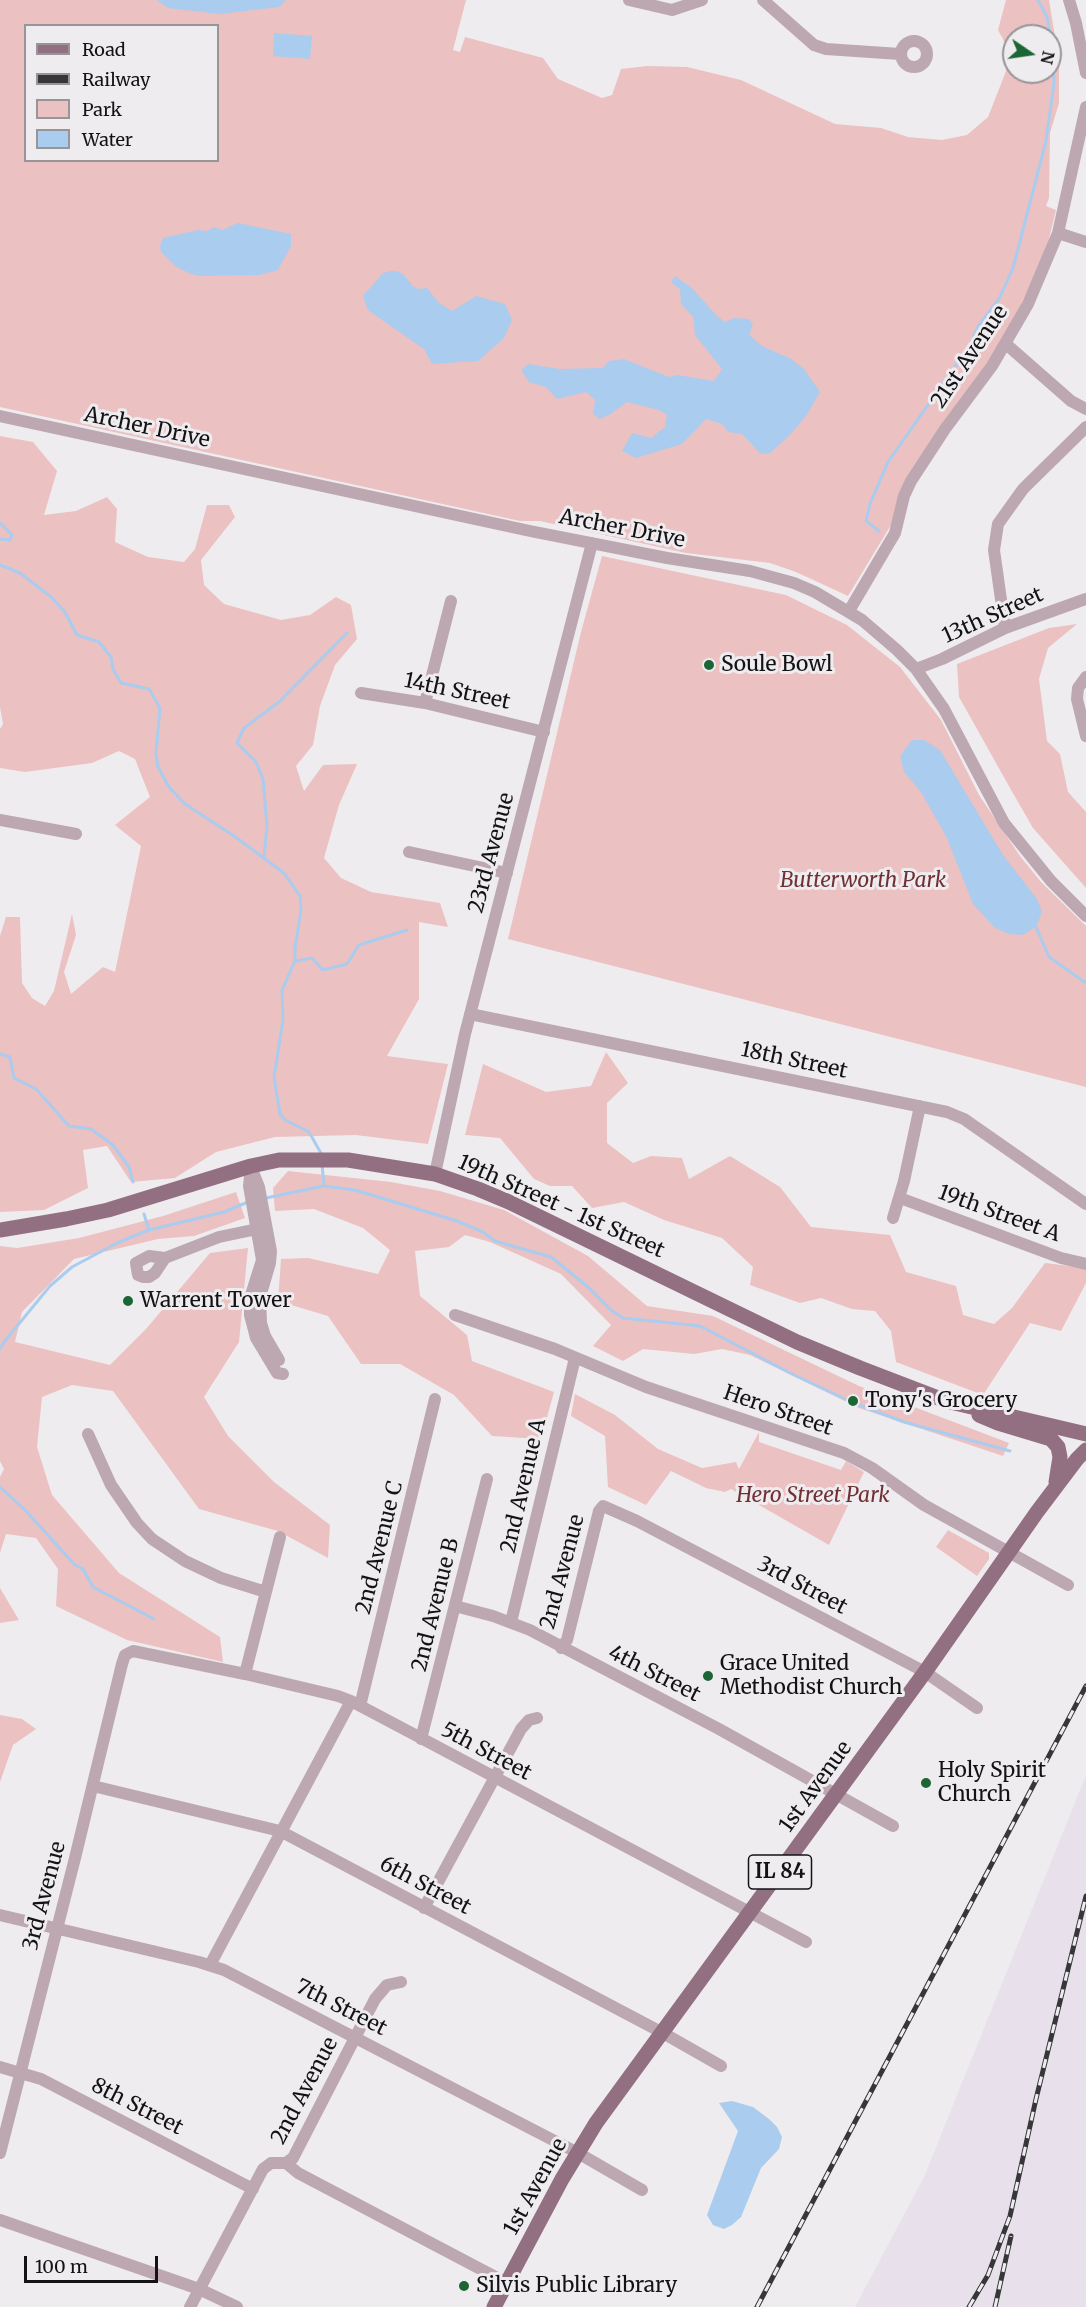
<!DOCTYPE html>
<style>
body{margin:0}
#map{position:relative;width:1086px;height:2307px;overflow:hidden;background:#efecf0;font-family:Merriweather,serif}
canvas{display:block}
.legend{position:absolute;left:24px;top:24px;width:195px;height:138px;box-sizing:border-box;background:#efecf0;border:2px solid #979598;margin:0;padding:8px 10px;list-style:none;font-size:18px;color:#131214}
.legend li{display:flex;align-items:center;gap:12px;height:30px}
.legend b{width:30px;border:2px solid #979598}
.north{position:absolute;left:1002px;top:24px;width:60px;height:60px;box-sizing:border-box;background:#efecf0;border:2px solid #979598;border-radius:50%;rotate:103deg;font-size:16px;font-weight:700;line-height:24px;text-align:center;color:#131214}
.north::after{content:'';display:block;margin:auto;width:21px;height:27px;background:#1b6634;clip-path:polygon(50% 0,100% 100%,50% 72%,0 100%)}
.scale{position:absolute;left:24px;top:2256px;width:134px;height:27px;box-sizing:border-box;border:3px solid #131214;border-top:0;padding-left:8px;font-size:18px;line-height:21px;white-space:nowrap;color:#131214;-webkit-text-stroke:4px #efecf0;paint-order:stroke}
</style>
<div id="map">
<canvas width="1086" height="2307"></canvas>
<ul class="legend">
<li><b style="height:8px;background:#926f81"></b>Road</li>
<li><b style="height:8px;background:#373638"></b>Railway</li>
<li><b style="height:16px;background:#ecc1c1"></b>Park</li>
<li><b style="height:16px;background:#aaccef"></b>Water</li>
</ul>
<div class="north">N</div>
<div class="scale">100 m</div>
</div>
<script>
const context = document.querySelector('canvas').getContext('2d');
context.lineJoin = 'round';
function fillPath(path, color) { context.fillStyle = color; context.fill(path, 'evenodd'); }
const shape = rows => new Path2D(rows.map(r => 'M' + r).join(''));
function trace(path, color, width, dash) { context.strokeStyle = color; context.lineWidth = width; context.lineCap = dash ? 'butt' : 'round'; context.setLineDash(dash || []); context.stroke(path); }
function label(font, color, halo, rows, align = 'center') {
  context.font = font + ' Merriweather,serif'; context.lineWidth = 6; context.setLineDash([]); context.textBaseline = 'middle'; context.strokeStyle = halo; context.fillStyle = color; for (const [text, x, y, turn = 0] of rows) {
    context.save(); context.translate(x, y); context.rotate((+turn || 0) * Math.PI / 180); context.textAlign = isNaN(turn) ? turn : align; if (halo) context.strokeText(text, 0, 0); context.fillText(text, 0, 0); context.restore();
  }
}
fillPath(shape([
 [1086,1775,1086,2307,855,2307,924,2177]
]), '#e8e1ec');
fillPath(shape([
 [0,0,466,0,453,50,460,52,465,37,543,58,558,79,602,98,612,95,621,69,647,66,687,67,741,80,835,124,881,128,908,137,942,140,967,135,988,117,1012,56,998,30,1006,0,1049,0,1059,61,1059,103,1050,133,1049,198,1046,206,1056,210,1045,255,1007,333,848,596,796,572,770,563,686,553,540,521,520,521,0,407],
 [26,26,218,26,218,160,26,160],
 [1014,36,1050,36,1050,72,1014,72],
 [0,436,33,442,57,471,44,515,76,511,107,497,117,509,115,542,148,557,184,562,195,549,207,505,229,505,235,517,201,560,204,585,224,604,281,620,310,615,336,597,351,605,357,639,335,665,320,706,313,745,296,766,304,791,323,765,357,764,339,805,324,858,341,878,371,892,440,903,448,927,419,922,419,999,387,1056,448,1064,428,1144,356,1135,275,1137,216,1152,175,1178,131,1182,107,1146,83,1150,88,1188,44,1210,0,1212,0,936,6,917,20,917,22,983,32,998,45,1006,54,991,72,914,76,935,64,972,71,994,103,967,115,972,141,846,115,825,150,797,135,759,119,751,92,763,25,772,0,768,0,729,3,724,0,707],
 [602,556,786,595,847,625,900,667,941,720,979,795,1020,856,1041,882,1086,926,1086,1087,508,939,581,632],
 [1077,624,1048,648,1039,679,1047,741,1060,754,1068,792,1086,812,1086,888,1033,828,1010,788,959,697,957,664,1049,628],
 [606,1052,628,1083,607,1103,607,1143,633,1163,651,1156,682,1158,689,1179,730,1156,780,1187,811,1227,890,1235,906,1272,956,1286,963,1315,994,1324,1012,1308,1045,1263,1086,1268,1086,1283,1061,1331,1030,1323,983,1395,896,1362,891,1331,875,1311,852,1309,821,1298,800,1303,750,1285,753,1267,722,1238,664,1220,624,1202,592,1208,572,1186,550,1186,534,1179,500,1138,465,1135,483,1064,546,1092,591,1086],
 [288,1171,391,1182,440,1191,504,1210,588,1256,647,1306,713,1316,859,1386,1009,1443,1003,1456,859,1408,750,1355,722,1349,694,1354,643,1349,623,1361,593,1346,611,1325,561,1274,490,1242,465,1235,449,1247,415,1251,420,1296,467,1335,472,1361,554,1392,541,1439,492,1436,454,1395,400,1364,361,1364,328,1316,278,1301,281,1259,308,1258,378,1274,390,1250,363,1228,314,1209,275,1211,273,1188],
 [236,1192,245,1218,194,1236,158,1239,74,1259,22,1312,15,1342,110,1365,146,1329,210,1253,248,1248,239,1342,204,1397,228,1436,274,1482,330,1525,328,1558,278,1531,199,1509,113,1391,72,1385,42,1397,37,1447,52,1495,119,1573,220,1637,223,1662,127,1640,56,1606,58,1569,36,1538,6,1534,0,1553,0,1477,4,1469,0,1461,0,1246,17,1248,79,1238,163,1216],
 [575,1394,615,1415,658,1449,702,1468,736,1462,739,1469,759,1432,759,1442,841,1470,846,1461,864,1472,829,1545,731,1489,725,1492,706,1488,671,1471,646,1505,608,1487,605,1436,571,1416],
 [948,1530,989,1553,989,1559,977,1576,936,1547],
 [0,1588,19,1620,0,1623],
 [0,1715,22,1719,36,1729,13,1745,0,1782]
]), '#ecc1c1');
fillPath(shape([
 [157,0,286,0,279,7,220,14,168,8],
 [274,33,312,36,310,59,273,56],
 [238,223,291,234,291,246,278,270,259,275,201,276,191,274,175,266,161,252,160,246,163,238,198,230,207,231,214,227,222,230],
 [391,271,397,271,403,274,413,286,418,289,427,288,439,303,452,311,476,296,505,304,512,320,504,338,478,361,432,364,424,349,369,311,366,305,363,296,383,273],
 [675,276,692,288,717,316,725,322,734,318,749,319,753,324,749,335,762,346,791,359,804,369,820,392,806,416,789,436,770,453,761,454,742,434,728,432,722,424,706,419,682,444,636,458,622,451,632,433,651,438,665,427,667,415,659,410,627,402,609,415,600,419,593,414,595,400,586,392,557,399,546,387,529,382,521,370,529,364,560,369,603,368,609,361,624,359,669,377,677,375,714,381,722,369,695,335,693,317,681,304,680,289,671,282],
 [912,740,924,740,940,750,1003,855,1037,899,1042,912,1036,927,1022,935,1009,934,995,928,973,904,946,836,921,792,904,772,900,756],
 [732,2101,753,2107,769,2119,777,2127,782,2137,779,2149,761,2168,741,2217,732,2225,724,2229,713,2225,707,2215,738,2131,719,2103]
]), '#aaccef');
trace(shape([
 [0,523,12,535,10,540,0,539],
 [879,531,866,521,870,504,888,462,970,345,978,327,999,299,1013,268,1046,141,1054,83,1053,50,1047,17,1038,0],
 [0,565,20,573,51,597,65,612,77,635,99,642,111,657,113,669,121,683,149,689,160,708,156,754,158,767,169,787,185,804,234,836,284,873,300,896,301,910,295,948,295,961,282,990,283,1020,274,1077,280,1114,285,1120,309,1132,322,1155],
 [264,858,267,826,263,779,256,762,237,743,244,728,279,702,347,633],
 [1036,927,1049,957,1086,983],
 [296,961,312,958,323,970,347,964,359,945,407,930],
 [0,1054,10,1057,14,1078,36,1089,69,1126,91,1129,113,1145,129,1167,133,1182],
 [322,1164,324,1186],
 [266,1198,324,1186,355,1190,457,1221,483,1232,495,1241,551,1257,588,1287,612,1311,623,1318,700,1326,792,1374,856,1404,904,1422,1010,1451],
 [144,1214,149,1230],
 [0,1349,4,1342,50,1286,72,1267,117,1243,149,1230,224,1212,248,1202],
 [0,1487,25,1510,75,1565,83,1569,93,1587,154,1619]
]), '#aaccef', 3);
trace(shape([
 [629,0,672,10,702,0],
 [763,0,814,45,826,49,900,54],
 [1069,0,1076,23,1086,73],
 '901 54a13 13 0 1 1 26 0a13 13 0 1 1-26 0Z',
 [1058,233,1086,242],
 [1006,344,1071,401,1086,409],
 [0,416,530,531,667,558,750,571,794,583,815,592,862,620,897,650,916,669,944,709,1004,823,1051,881,1086,916],
 [849,611,895,533,904,496,911,481,945,429,992,366,1028,304,1058,233,1086,107],
 [1005,628,994,550,998,524,1023,489,1086,427],
 [916,669,942,659,1005,628,1086,599],
 [1086,677,1078,688,1077,699,1086,736],
 [361,693,425,703,544,732],
 [425,703,451,601],
 [0,820,76,834],
 [409,852,507,873],
 [470,1014,947,1112,964,1119,1086,1204],
 [251,1166,249,1186,262,1260,250,1298,250,1315,256,1338,277,1373,283,1374],
 [253,1172,259,1187,271,1251,270,1263,260,1297,261,1323,265,1336,279,1360],
 [435,1174,465,1034,592,543],
 [900,1198,1061,1258,1086,1264],
 [893,1218,904,1181,920,1106],
 [165,1258,155,1273,149,1277,143,1277,138,1275,136,1263,149,1256,165,1258,219,1237,262,1228],
 [455,1315,555,1349,646,1387,844,1453,872,1468,924,1505,1068,1585],
 [88,1434,111,1485,137,1523,152,1539,185,1561,221,1578,266,1592],
 [455,1606,493,1616,530,1630,719,1729,893,1826],
 [511,1622,575,1358],
 [561,1648,567,1640,599,1511,603,1506,637,1521,925,1672,977,1708],
 [245,1674,280,1537],
 [360,1706,435,1399],
 [421,1739,487,1479],
 [93,1786,280,1831,663,2033,721,2066],
 [424,1908,521,1729,529,1720,537,1718],
 [0,1915,199,1962,224,1970,578,2153,642,2190],
 [210,1965,351,1701],
 [0,2067,41,2079,253,2189],
 [0,2153,75,1858,122,1664,125,1655,133,1651,245,1674,338,1696,351,1701,806,1942],
 [286,2163,298,2173,507,2283],
 [0,2220,199,2289,237,2307],
 [190,2307,263,2169,271,2163,286,2163,293,2158,375,1999,387,1985,401,1982]
]), '#bda8b2', 12);
trace(shape([
 [0,1230,66,1219,108,1210,251,1166,279,1160,348,1160,435,1174,478,1189,509,1202,797,1342,860,1368,946,1401,1086,1434],
 [979,1415,998,1423,1051,1439,1058,1447,1060,1457,1056,1482],
 [494,2307,562,2179,596,2123,925,1672,1037,1512,1077,1459,1086,1450]
]), '#926f81', 15);
const rail = shape([
 [757,2307,1086,1686],
 [969,2307,988,2275,1010,2216,1036,2099,1086,1896],
 [995,2307,1011,2236]
]);
trace(rail, '#373638', 5);
trace(rail, '#efecf0', 3, [9]);
for (const [x, y, r, color] of [
 [709,665,6,"#1b6634"],
 [128,1301,6,"#1b6634"],
 [853,1401,6,"#1b6634"],
 [708,1676,6,"#1b6634"],
 [926,1783,6,"#1b6634"],
 [464,2286,6,"#1b6634"]
]) { const dot = new Path2D(); dot.arc(x, y, r, 0, 2 * Math.PI); context.fillStyle = color; context.fill(dot); trace(dot, '#efecf0', 2); }
for (const [x, y, w] of [
 [780,1872,63]
]) { const box = new Path2D(); box.roundRect(x - w / 2, y - 17, w, 34, 4.5); context.fillStyle = '#efecf0'; context.fill(box); trace(box, '#131214', 1.5); }
label('bold 20px', '#131214', null, [
 ["IL 84",780,1872]
]);
label('21px', '#131214', '#efecf0', [
 ["21st Avenue",970,357,-56],
 ["Archer Drive",147,428,12],
 ["Archer Drive",622,529,11],
 ["13th Street",993,616,-24],
 ["14th Street",457,692,12],
 ["23rd Avenue",492,853,-75],
 ["18th Street",794,1061,12],
 ["19th Street - 1st Street",561,1207,24],
 ["19th Street A",999,1214,20],
 ["Hero Street",778,1411,19],
 ["2nd Avenue A",524,1486,-77],
 ["2nd Avenue C",380,1548,-76],
 ["2nd Avenue",563,1572,-75],
 ["3rd Street",802,1586,28],
 ["2nd Avenue B",436,1605,-76],
 ["4th Street",654,1674,27],
 ["5th Street",486,1752,28],
 ["1st Avenue",816,1787,-54],
 ["6th Street",425,1886,28],
 ["3rd Avenue",45,1896,-75],
 ["7th Street",341,2008,27],
 ["2nd Avenue",305,2091,-62],
 ["8th Street",137,2107,27],
 ["1st Avenue",536,2187,-61]
]);
label('21px', '#131214', '#efecf0', [
 ["Soule Bowl",721,665],
 ["Warrent Tower",140,1301],
 ["Tony's Grocery",865,1401],
 ["Grace United",720,1664],
 ["Methodist Church",720,1688],
 ["Holy Spirit",938,1771],
 ["Church",938,1795],
 ["Silvis Public Library",476,2286]
], 'left');
label('italic 21px', '#713034', '#efecf0', [
 ["Butterworth Park",863,881],
 ["Hero Street Park",813,1496]
]);
</script>
